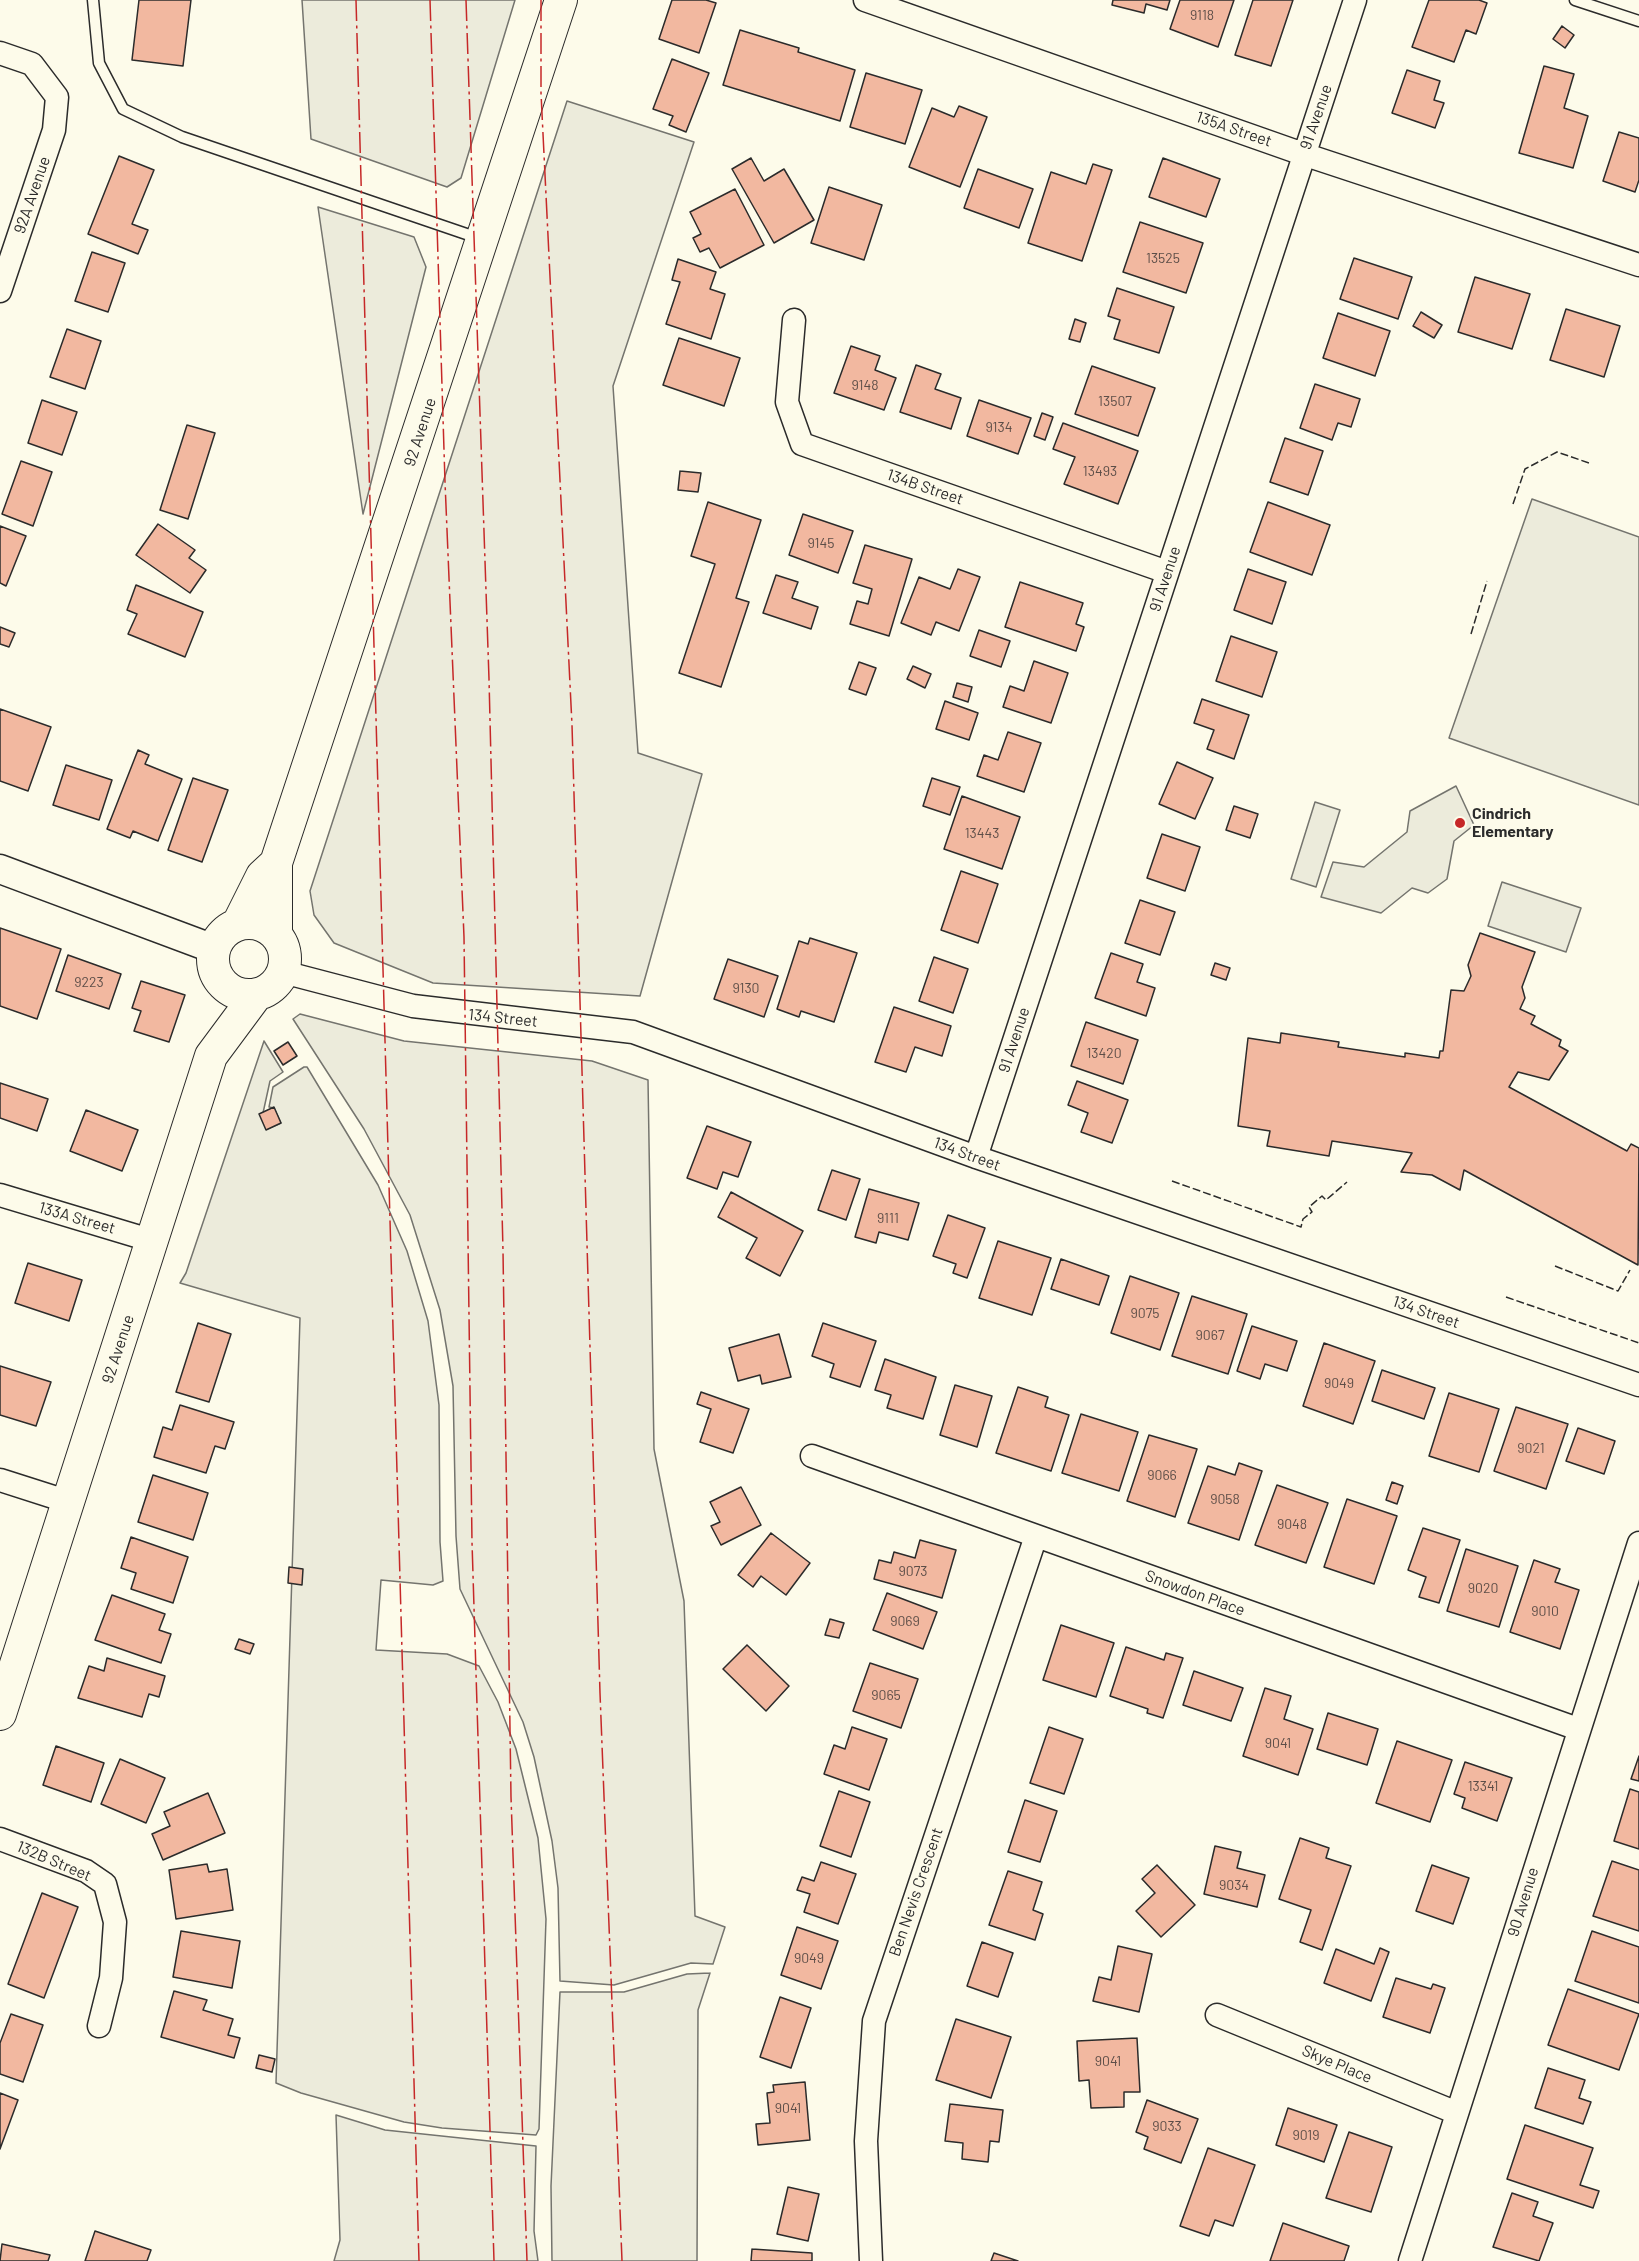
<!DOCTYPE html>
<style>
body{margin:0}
canvas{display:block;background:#fdfbea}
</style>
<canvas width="1639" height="2261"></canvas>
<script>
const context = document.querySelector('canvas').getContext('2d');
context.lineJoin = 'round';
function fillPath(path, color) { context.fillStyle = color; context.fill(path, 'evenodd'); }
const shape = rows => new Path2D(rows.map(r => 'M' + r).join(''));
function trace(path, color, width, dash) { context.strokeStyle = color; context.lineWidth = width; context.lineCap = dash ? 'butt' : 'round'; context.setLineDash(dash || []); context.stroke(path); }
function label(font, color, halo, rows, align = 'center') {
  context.font = font + ' Barlow,sans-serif'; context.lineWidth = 4.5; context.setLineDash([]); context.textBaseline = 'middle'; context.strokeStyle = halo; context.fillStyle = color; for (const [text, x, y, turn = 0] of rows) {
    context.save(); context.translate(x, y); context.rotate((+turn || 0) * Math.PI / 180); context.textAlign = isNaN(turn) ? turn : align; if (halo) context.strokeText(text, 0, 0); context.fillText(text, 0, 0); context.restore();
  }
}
const green = shape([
 [302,0,515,0,461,178,447,187,311,139,302,0],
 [567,101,694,142,613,386,638,753,702,774,640,996,433,983,334,943,314,915,310,891,567,101],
 [318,207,414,237,426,267,363,514,318,207],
 [1532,499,1639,537,1639,805,1449,738,1532,499],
 [1456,786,1474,825,1454,841,1447,879,1428,893,1412,888,1381,913,1321,897,1333,862,1364,867,1407,832,1410,811,1456,786],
 [1315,802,1340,810,1316,887,1291,879,1315,802],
 [1502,882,1581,908,1566,952,1488,926,1502,882],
 [300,1014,404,1041,592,1061,648,1080,654,1449,684,1601,695,1916,725,1927,713,1964,691,1963,614,1985,560,1981,558,1888,552,1841,534,1757,523,1722,460,1589,456,1536,453,1386,440,1310,410,1215,364,1129,293,1019,300,1014],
 [264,1041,283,1072,270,1081,263,1113,267,1129,281,1123,274,1108,269,1107,273,1087,304,1067,307,1067,378,1185,407,1251,428,1321,439,1405,440,1542,443,1581,433,1585,381,1580,376,1650,447,1654,479,1666,498,1702,516,1749,538,1838,546,1919,539,2129,536,2135,442,2128,404,2122,301,2093,276,2083,300,1318,180,1283,186,1273,264,1041],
 [710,1973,698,2010,697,2261,552,2261,551,2186,560,1992,624,1992,687,1974,710,1973],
 [336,2115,385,2130,536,2146,534,2231,538,2261,334,2261,340,2240,336,2115]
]);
fillPath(green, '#ecebdb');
trace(green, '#74746e', 1.5);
const building = shape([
 [139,0,191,0,183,66,132,60,139,0],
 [672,0,706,0,716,3,699,53,659,39,672,0],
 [1113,0,1170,0,1167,10,1146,4,1144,13,1112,5,1113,0],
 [1180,0,1234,0,1218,47,1170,29,1180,0],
 [1253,0,1293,0,1271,66,1235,55,1253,0],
 [1429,0,1479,0,1487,3,1476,34,1466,30,1454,62,1412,47,1429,0],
 [1562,26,1574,35,1565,48,1553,39,1562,26],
 [740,30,799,48,798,52,855,70,840,121,723,85,740,30],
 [672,59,709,73,686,132,669,125,673,116,653,109,672,59],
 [1544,66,1574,74,1564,108,1588,116,1573,168,1519,153,1544,66],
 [1407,70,1440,81,1434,100,1444,103,1435,128,1392,113,1407,70],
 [866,73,922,90,905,144,850,127,866,73],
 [959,106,987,117,960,187,909,167,932,108,954,117,959,106],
 [1619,132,1639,138,1639,180,1635,192,1603,181,1619,132],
 [119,156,154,170,132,224,148,230,138,254,88,234,119,156],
 [751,158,764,181,784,169,814,220,774,243,732,169,751,158],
 [1163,158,1220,179,1206,217,1149,197,1163,158],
 [1093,164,1112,170,1082,261,1028,243,1051,172,1086,184,1093,164],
 [978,169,1033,189,1019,228,964,208,978,169],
 [829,187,882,205,864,260,811,243,829,187],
 [735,189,764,245,720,268,709,248,700,252,693,238,701,234,690,212,735,189],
 [1140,222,1203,243,1186,293,1123,272,1140,222],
 [92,252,125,263,108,312,75,301,92,252],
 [1354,258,1412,277,1398,319,1340,299,1354,258],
 [678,259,716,272,710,289,725,294,711,339,666,324,680,282,672,280,678,259],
 [1475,277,1530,294,1512,349,1458,332,1475,277],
 [1117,288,1174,307,1159,353,1114,339,1120,320,1108,316,1117,288],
 [1566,309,1620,326,1604,377,1550,360,1566,309],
 [1421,312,1442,325,1434,338,1413,326,1421,312],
 [1338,313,1390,331,1375,376,1323,358,1338,313],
 [1075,319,1086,323,1080,342,1069,339,1075,319],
 [67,329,101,341,85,389,50,377,67,329],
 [679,338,740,358,724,406,663,385,679,338],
 [851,346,880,356,875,370,896,378,884,410,834,393,851,346],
 [916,365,941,374,935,389,961,398,951,429,900,412,916,365],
 [1092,366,1155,388,1138,436,1075,414,1092,366],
 [1315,384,1360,399,1351,427,1338,423,1332,440,1300,428,1315,384],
 [42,400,77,412,62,455,28,443,42,400],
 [979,400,1031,418,1018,454,967,436,979,400],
 [1042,413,1053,417,1045,440,1034,436,1042,413],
 [1063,423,1138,451,1118,504,1064,484,1075,457,1053,449,1063,423],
 [187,425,215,433,188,519,160,510,187,425],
 [1285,438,1323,451,1308,495,1270,482,1285,438],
 [21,461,52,472,33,526,2,514,21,461],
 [680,471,701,473,698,492,678,490,680,471],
 [708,502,761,520,736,598,749,602,721,687,679,673,715,564,691,556,708,502],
 [1268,502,1330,525,1312,575,1250,552,1268,502],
 [803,514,853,531,838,573,789,555,803,514],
 [158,524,195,550,189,558,206,570,190,593,136,555,158,524],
 [0,526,26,536,6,586,0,583,0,526],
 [865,545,912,559,889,636,850,624,857,601,868,604,872,589,853,583,865,545],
 [958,569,980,577,959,631,936,622,931,635,901,623,919,577,950,589,958,569],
 [1248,569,1286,582,1272,624,1234,610,1248,569],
 [776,575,798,582,792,598,818,607,811,629,763,613,776,575],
 [1020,582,1083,603,1076,624,1084,627,1076,651,1005,627,1020,582],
 [136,585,203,612,185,657,128,634,137,614,127,610,136,585],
 [0,627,15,633,9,647,0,644,0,627],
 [979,630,1010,641,1001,667,970,656,979,630],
 [1231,636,1277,652,1262,697,1216,681,1231,636],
 [1034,661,1068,673,1051,723,1003,707,1010,686,1024,691,1034,661],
 [859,662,876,668,866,695,849,689,859,662],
 [913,666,931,674,925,688,907,679,913,666],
 [957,683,972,687,968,702,953,697,957,683],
 [1202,699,1249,715,1234,759,1207,749,1214,730,1194,723,1202,699],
 [945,701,978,713,969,740,936,729,945,701],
 [0,709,51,727,28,791,0,781,0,709],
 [1008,732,1041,743,1024,792,977,776,984,755,998,760,1008,732],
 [138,750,149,755,145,764,182,779,158,841,133,831,130,838,107,829,138,750],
 [1177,762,1213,778,1195,819,1159,804,1177,762],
 [66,765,112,780,99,820,53,805,66,765],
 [193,778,228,790,202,862,168,850,193,778],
 [932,778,960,787,950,815,923,806,932,778],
 [962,796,1020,817,1002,869,944,849,962,796],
 [1234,806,1258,814,1250,838,1226,830,1234,806],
 [1162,834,1200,847,1185,891,1147,878,1162,834],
 [961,871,998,884,978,943,941,930,961,871],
 [1140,900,1175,912,1160,955,1125,943,1140,900],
 [0,928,61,949,37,1019,0,1006,0,928],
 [1480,933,1535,952,1522,987,1525,998,1520,1009,1535,1016,1531,1024,1561,1040,1559,1046,1568,1051,1549,1080,1518,1072,1509,1087,1627,1151,1631,1144,1639,1148,1638,1265,1464,1170,1460,1190,1432,1175,1401,1172,1412,1153,1332,1141,1329,1156,1267,1146,1270,1131,1238,1126,1248,1038,1280,1043,1281,1033,1339,1042,1338,1047,1405,1057,1405,1053,1439,1058,1440,1051,1443,1051,1451,990,1464,991,1471,976,1468,965,1480,933],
 [810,938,857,953,834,1022,801,1011,799,1017,777,1009,799,941,808,944,810,938],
 [1111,953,1143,964,1137,982,1155,988,1146,1016,1095,998,1111,953],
 [68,955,121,974,109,1009,56,991,68,955],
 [934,957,968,969,953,1013,919,1001,934,957],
 [728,959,778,976,764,1017,714,999,728,959],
 [1215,963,1230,968,1226,980,1211,975,1215,963],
 [141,981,185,995,169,1042,134,1031,141,1011,132,1008,141,981],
 [894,1007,951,1026,942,1056,915,1047,906,1072,875,1062,894,1007],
 [1086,1022,1138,1040,1123,1084,1071,1066,1086,1022],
 [288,1042,297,1056,283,1065,274,1051,288,1042],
 [1077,1081,1128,1100,1112,1143,1081,1132,1088,1113,1068,1105,1077,1081],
 [0,1083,48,1099,37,1131,0,1118,0,1083],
 [274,1107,281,1123,266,1130,259,1114,274,1107],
 [86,1110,138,1130,122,1171,70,1151,86,1110],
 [707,1126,751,1142,738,1177,723,1172,717,1189,687,1178,707,1126],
 [832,1170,860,1179,846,1220,818,1210,832,1170],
 [869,1189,919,1203,908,1240,879,1232,876,1243,855,1237,869,1189],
 [731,1192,803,1231,780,1276,746,1258,757,1238,718,1217,731,1192],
 [948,1215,985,1228,967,1278,953,1273,956,1264,933,1256,948,1215],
 [998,1241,1051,1258,1032,1315,979,1298,998,1241],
 [1061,1259,1109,1276,1099,1305,1051,1289,1061,1259],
 [28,1263,82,1280,69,1321,15,1303,28,1263],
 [1130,1276,1179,1293,1160,1350,1111,1333,1130,1276],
 [1192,1296,1247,1314,1228,1374,1172,1356,1192,1296],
 [198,1323,231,1334,209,1402,176,1392,198,1323],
 [823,1323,876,1341,860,1387,830,1377,834,1364,812,1356,823,1323],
 [1252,1326,1297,1341,1287,1371,1265,1364,1260,1379,1237,1371,1252,1326],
 [779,1334,791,1377,762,1384,760,1375,738,1381,729,1348,779,1334],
 [1324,1343,1375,1361,1353,1424,1303,1406,1324,1343],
 [885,1359,936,1377,923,1419,887,1408,891,1395,875,1390,885,1359],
 [0,1366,51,1382,36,1426,0,1415,0,1366],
 [1382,1370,1435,1388,1424,1419,1372,1401,1382,1370],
 [955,1385,992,1396,977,1447,940,1435,955,1385],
 [1018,1387,1048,1397,1045,1407,1069,1415,1051,1471,996,1453,1018,1387],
 [701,1392,749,1409,733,1453,700,1442,711,1409,697,1404,701,1392],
 [1449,1393,1499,1409,1479,1472,1429,1456,1449,1393],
 [180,1405,234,1422,225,1449,215,1446,206,1473,154,1457,163,1427,172,1430,180,1405],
 [1516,1407,1568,1424,1546,1489,1494,1471,1516,1407],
 [1081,1414,1138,1432,1119,1491,1062,1473,1081,1414],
 [1578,1428,1615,1441,1604,1474,1566,1461,1578,1428],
 [1149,1435,1197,1449,1175,1517,1127,1501,1149,1435],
 [1239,1463,1262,1471,1239,1540,1188,1523,1208,1466,1235,1475,1239,1463],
 [153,1475,208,1493,193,1540,138,1522,153,1475],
 [1392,1482,1403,1486,1397,1504,1386,1500,1392,1482],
 [1277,1485,1328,1503,1306,1563,1255,1545,1277,1485],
 [741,1487,761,1525,721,1545,711,1526,720,1522,710,1502,741,1487],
 [1347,1499,1397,1516,1374,1584,1324,1567,1347,1499],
 [1423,1528,1460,1540,1439,1603,1419,1597,1426,1577,1408,1570,1423,1528],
 [771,1533,810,1563,786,1595,761,1576,753,1587,738,1575,771,1533],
 [131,1537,188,1557,173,1603,131,1589,136,1573,121,1568,131,1537],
 [920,1540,956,1550,942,1598,874,1579,879,1560,891,1563,894,1552,915,1558,920,1540],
 [1466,1549,1518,1566,1499,1627,1447,1611,1466,1549],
 [1534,1560,1560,1569,1555,1582,1579,1590,1560,1649,1510,1632,1534,1560],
 [289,1567,303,1569,302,1585,288,1583,289,1567],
 [887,1593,937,1612,923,1649,873,1630,887,1593],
 [112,1595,165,1614,159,1630,171,1634,161,1663,95,1640,112,1595],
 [830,1619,844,1623,839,1638,825,1635,830,1619],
 [1061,1625,1114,1643,1096,1697,1043,1680,1061,1625],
 [239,1639,254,1644,250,1654,235,1649,239,1639],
 [747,1645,789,1686,766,1711,723,1669,747,1645],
 [1126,1647,1164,1660,1166,1653,1183,1658,1163,1718,1147,1713,1148,1709,1110,1696,1126,1647],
 [107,1658,165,1676,159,1697,149,1694,142,1717,78,1698,89,1666,104,1671,107,1658],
 [870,1663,918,1679,901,1728,853,1711,870,1663],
 [1194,1671,1243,1688,1231,1721,1183,1705,1194,1671],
 [1265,1688,1291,1696,1284,1719,1313,1729,1298,1775,1243,1756,1265,1688],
 [1328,1713,1378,1729,1367,1765,1317,1749,1328,1713],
 [852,1727,887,1739,869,1790,824,1774,834,1745,845,1749,852,1727],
 [1049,1727,1083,1739,1064,1794,1030,1783,1049,1727],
 [1397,1741,1452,1760,1430,1822,1376,1803,1397,1741],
 [56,1746,104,1763,91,1802,43,1785,56,1746],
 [1639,1756,1639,1781,1631,1779,1639,1756],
 [120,1759,165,1778,146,1823,101,1804,120,1759],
 [1465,1762,1512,1778,1497,1821,1462,1808,1465,1798,1454,1794,1465,1762],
 [1630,1789,1639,1792,1639,1849,1614,1841,1630,1789],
 [839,1791,870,1802,851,1857,820,1846,839,1791],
 [208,1793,225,1833,163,1860,152,1834,170,1826,164,1812,208,1793],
 [1025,1800,1057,1811,1040,1862,1008,1852,1025,1800],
 [1300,1838,1329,1848,1326,1858,1351,1866,1322,1950,1300,1942,1311,1910,1279,1899,1300,1838],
 [1215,1846,1241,1852,1237,1868,1265,1875,1257,1907,1204,1894,1215,1846],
 [1612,1861,1639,1870,1639,1931,1593,1916,1612,1861],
 [821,1862,856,1874,838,1924,804,1912,810,1894,797,1890,802,1877,814,1881,821,1862],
 [207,1864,209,1872,227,1869,233,1910,176,1919,169,1870,207,1864],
 [1157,1865,1195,1905,1161,1937,1136,1911,1155,1893,1142,1879,1157,1865],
 [1432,1865,1469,1878,1453,1924,1416,1911,1432,1865],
 [1008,1871,1042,1882,1033,1910,1043,1914,1035,1940,989,1925,1008,1871],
 [42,1893,78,1907,44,1998,8,1984,42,1893],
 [797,1927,838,1941,821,1989,781,1975,797,1927],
 [181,1931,240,1941,232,1988,173,1977,181,1931],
 [1592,1931,1639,1947,1639,2003,1575,1981,1592,1931],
 [982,1942,1013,1953,998,1997,967,1986,982,1942],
 [1118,1946,1152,1954,1139,2012,1093,2001,1099,1977,1111,1980,1118,1946],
 [1380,1948,1389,1952,1371,2001,1324,1983,1336,1949,1374,1964,1380,1948],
 [1396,1978,1431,1989,1433,1984,1445,1988,1430,2033,1383,2017,1396,1978],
 [1568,1989,1639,2014,1619,2070,1548,2045,1568,1989],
 [174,1991,207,2000,203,2010,233,2019,228,2035,240,2038,234,2058,161,2037,174,1991],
 [780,1997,811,2008,791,2068,760,2057,780,1997],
 [11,2014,43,2025,23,2082,0,2074,0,2043,11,2014],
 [956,2019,1011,2037,991,2098,936,2080,956,2019],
 [1137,2038,1140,2092,1124,2092,1124,2107,1091,2108,1089,2080,1079,2081,1077,2041,1137,2038],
 [259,2055,275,2059,272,2072,256,2068,259,2055],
 [1548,2068,1585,2080,1579,2098,1591,2102,1583,2124,1535,2108,1548,2068],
 [805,2082,810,2140,758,2145,756,2124,770,2123,767,2093,774,2092,773,2085,805,2082],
 [0,2093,18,2100,0,2149,0,2093],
 [1147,2100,1198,2119,1181,2163,1144,2149,1148,2137,1136,2132,1147,2100],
 [950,2104,1003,2110,999,2142,990,2141,988,2162,962,2159,963,2143,945,2141,950,2104],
 [1288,2108,1337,2125,1324,2162,1276,2145,1288,2108],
 [1525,2125,1593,2148,1580,2185,1599,2191,1593,2208,1507,2179,1525,2125],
 [1349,2132,1392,2147,1371,2212,1326,2198,1349,2132],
 [1208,2148,1255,2165,1233,2226,1215,2220,1209,2236,1180,2226,1208,2148],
 [788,2187,819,2194,808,2241,777,2234,788,2187],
 [1512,2193,1538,2202,1533,2216,1553,2223,1539,2261,1493,2247,1512,2193],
 [1283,2223,1349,2246,1344,2261,1270,2261,1283,2223],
 [95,2231,151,2250,147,2261,85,2261,95,2231],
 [2,2244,50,2255,48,2261,0,2261,2,2244],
 [752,2249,812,2253,812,2261,751,2261,752,2249],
 [994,2253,1018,2261,991,2261,994,2253]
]);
fillPath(building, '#f2b8a0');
trace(building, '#2b2b2b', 1.5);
const service = shape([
 [93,0,99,63,123,109,182,137,481,239],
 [1575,0,1639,21]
]);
const minor = shape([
 [865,0,1303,154,1639,265],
 [0,53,32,64,57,97,54,130,0,291],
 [794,320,787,402,802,444,1167,572],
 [283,972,413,1006,633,1032,976,1157,1639,1385],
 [976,1157,1355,0],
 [0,1195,153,1241],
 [812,1456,1578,1729],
 [0,1480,69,1502],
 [0,1839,86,1871,105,1884,115,1922,111,1978,99,2026],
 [1217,2015,1457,2113],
 [871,2261,866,2141,874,2021,1036,1536],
 [1410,2261,1639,1543]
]);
const tertiary = shape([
 [0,869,214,949]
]);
const secondary = shape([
 '213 959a36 36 0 1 1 72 0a36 36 0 1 1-72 0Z',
 [238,924,262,876,276,863],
 [276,934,276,863,561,0],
 [0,1714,211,1056,257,994]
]);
trace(service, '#2b2b2b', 13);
trace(minor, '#2b2b2b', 25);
trace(tertiary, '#2b2b2b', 31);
trace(secondary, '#2b2b2b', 34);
trace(service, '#fdfbea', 10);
trace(minor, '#fdfbea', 22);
trace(tertiary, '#fdfbea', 28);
trace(secondary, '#fdfbea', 32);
trace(shape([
 [1513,504,1525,469,1557,452,1589,463],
 [1471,634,1487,581],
 [1172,1181,1301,1227,1303,1219,1312,1212,1309,1207,1322,1196,1326,1200,1347,1182],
 [1555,1266,1618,1291,1630,1270],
 [1506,1297,1639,1343]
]), '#2b2b2b', 1.5, [8, 3]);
trace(shape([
 [356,0,419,2261],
 [430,0,445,482,464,937,472,1542,494,2261],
 [466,0,489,679,503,1251,511,1797,527,2261],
 [541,0,541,93,572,725,600,1693,622,2261]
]), '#c62828', 1.5, [21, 4.5, 3, 4.5]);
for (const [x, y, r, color] of [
 [1460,823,6,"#c62828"]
]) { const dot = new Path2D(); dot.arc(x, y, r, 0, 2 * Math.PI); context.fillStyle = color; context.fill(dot); trace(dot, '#fdfbea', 2); }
label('14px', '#5d4e48', null, [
 ["9118",1202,15],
 ["13525",1163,258],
 ["9148",865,385],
 ["13507",1115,401],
 ["9134",999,427],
 ["13493",1100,471],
 ["9145",821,543],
 ["13443",982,833],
 ["9223",89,982],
 ["9130",746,988],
 ["13420",1104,1053],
 ["9111",888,1218],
 ["9075",1145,1313],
 ["9067",1210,1335],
 ["9049",1339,1383],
 ["9021",1531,1448],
 ["9066",1162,1475],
 ["9058",1225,1499],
 ["9048",1292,1524],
 ["9073",913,1571],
 ["9020",1483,1588],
 ["9010",1545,1611],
 ["9069",905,1621],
 ["9065",886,1695],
 ["9041",1278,1743],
 ["13341",1483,1786],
 ["9034",1234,1885],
 ["9049",809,1958],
 ["9041",1108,2061],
 ["9041",788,2108],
 ["9033",1167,2126],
 ["9019",1306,2135]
]);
label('16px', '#2b2b2b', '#fdfbea', [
 ["91 Avenue",1316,117,-71],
 ["135A Street",1234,129,19],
 ["92A Avenue",32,195,-71],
 ["92 Avenue",420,432,-72],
 ["134B Street",925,487,19],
 ["91 Avenue",1165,579,-72],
 ["134 Street",503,1018,6],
 ["91 Avenue",1014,1040,-72],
 ["134 Street",967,1154,20],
 ["133A Street",77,1218,16],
 ["134 Street",1426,1312,19],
 ["92 Avenue",118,1349,-72],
 ["Snowdon Place",1195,1593,20],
 ["132B Street",54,1861,23],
 ["Ben Nevis Crescent",916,1892,-71],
 ["90 Avenue",1523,1902,-73],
 ["Skye Place",1337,2064,23]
]);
label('bold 16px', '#2b2b2b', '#fdfbea', [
 ["Cindrich",1472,814],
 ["Elementary",1472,832]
], 'left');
</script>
